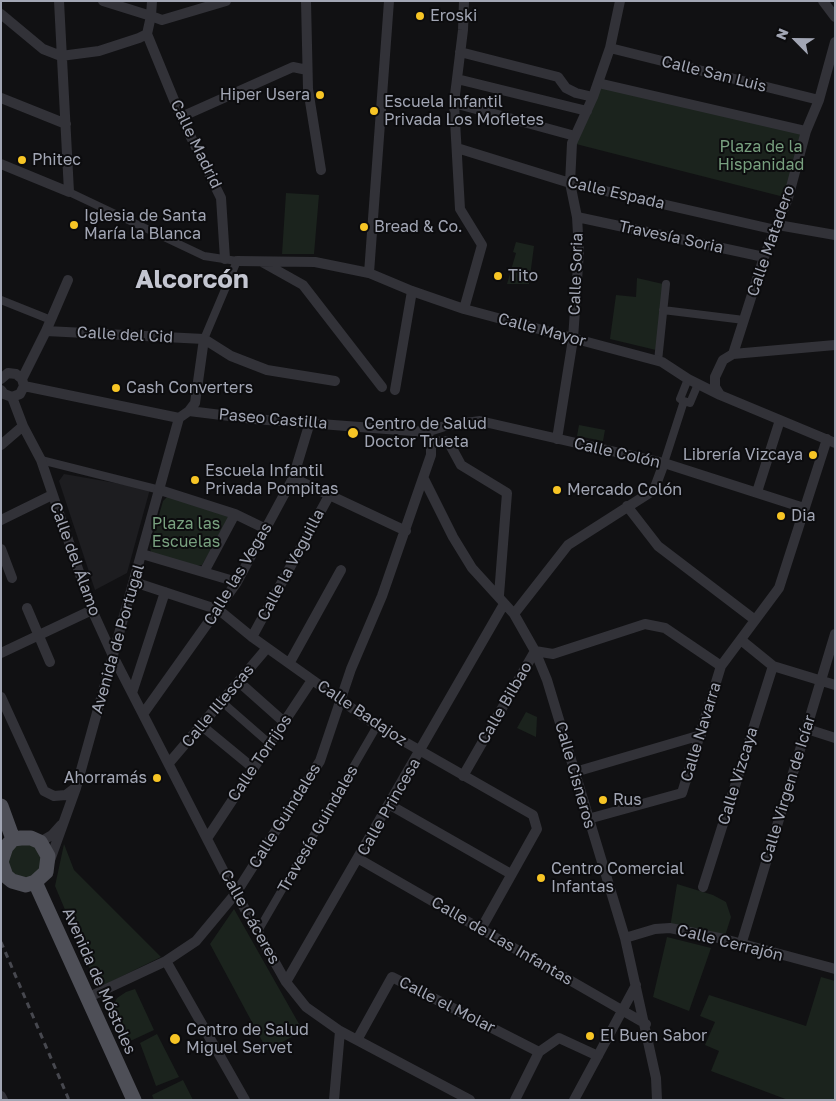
<!DOCTYPE html>
<meta charset="utf-8">
<style>
body{margin:0}
#map{position:relative;width:836px;height:1101px;overflow:hidden;background:#111113;font-family:"Golos Text",sans-serif}
canvas{display:block}
.frame{position:absolute;inset:0;border:2px solid #a2a6b4;pointer-events:none}
.north{position:absolute;left:771px;top:15px;width:50px;height:50px;-webkit-text-stroke:4px #0c0c0e;paint-order:stroke;rotate:293deg;font-size:14px;font-weight:700;line-height:20px;text-align:center;color:#a2a6b4}
.north::after{content:'';display:block;margin:auto;width:18px;height:22px;background:#a2a6b4;clip-path:polygon(50% 0,100% 100%,50% 72%,0 100%)}
</style>
<div id="map">
<canvas width="836" height="1101"></canvas>
<div class="frame"></div>
<div class="north">N</div>
</div>
<script>
const context = document.querySelector('canvas').getContext('2d');
context.lineJoin = 'round';
function fillPath(path, color) { context.fillStyle = color; context.fill(path, 'evenodd'); }
const shape = rows => new Path2D(rows.map(r => 'M' + r).join(''));
function trace(path, color, width, dash) { context.strokeStyle = color; context.lineWidth = width; context.lineCap = dash ? 'butt' : 'round'; context.setLineDash(dash || []); context.stroke(path); }
function label(font, color, halo, rows, align = 'center') {
  context.font = font + ' "Golos Text",sans-serif'; context.lineWidth = 4; context.setLineDash([]); context.textBaseline = 'middle'; context.strokeStyle = halo; context.fillStyle = color; for (const [text, x, y, turn = 0] of rows) {
    context.save(); context.translate(x, y); context.rotate((+turn || 0) * Math.PI / 180); context.textAlign = isNaN(turn) ? turn : align; if (halo) context.strokeText(text, 0, 0); context.fillText(text, 0, 0); context.restore();
  }
}
fillPath(shape([
 [64,474,150,489,127,573,95,590,59,481]
]), '#1d1d20');
fillPath(shape([
 [598,83,806,131,788,198,572,143],
 [286,193,319,195,314,254,282,254],
 [516,242,534,246,529,284,507,284,516,253,513,252],
 [637,278,663,284,656,350,610,339,616,295,636,297],
 [579,425,605,430,603,441,577,436],
 [168,496,228,516,229,519,202,565,197,566,151,553,150,547,163,501],
 [526,712,537,717,536,737,517,728],
 [64,844,74,870,161,957,98,988,55,886],
 '8 861a17 17 0 1 1 34 0a17 17 0 1 1-34 0Z',
 [677,884,713,895,726,902,731,917,724,939,670,928],
 [234,909,303,1031,267,1050,210,944],
 [667,937,711,948,689,1011,653,997],
 [821,977,835,981,835,1100,788,1100,711,1071,719,1051,705,1045,715,1022,700,1016,709,995,806,1026],
 [135,989,154,1030,126,1043,111,1010,117,998,126,992],
 [157,1034,179,1077,156,1086,140,1043],
 [183,1080,193,1100,154,1100,152,1095]
]), '#1b231d');
trace(shape([
 [69,192,204,256,237,261,204,339],
 [1,300,51,320],
 [663,310,744,320],
 [658,361,666,284],
 [684,401,690,403,698,384],
 [41,460,160,490],
 [664,463,684,401,680,399,688,379],
 [222,702,269,743],
 [258,931,377,726]
]), '#323238', 8);
trace(shape([
 [103,1,151,16,152,1],
 [306,1,308,89,321,170],
 [823,1,835,17],
 [1,14,43,49,61,56,99,51,139,38,147,34,151,16,162,20,226,1],
 [147,34,181,117,221,198,225,259],
 [610,48,819,100],
 [460,52,558,77,566,88,576,93,593,97],
 [457,79,587,111],
 [598,83,806,131],
 [1,98,66,124],
 [454,103,575,136],
 [181,117,293,67,307,70],
 [457,148,570,183,776,230],
 [1,164,69,192,59,1],
 [577,217,764,257],
 [778,225,835,235],
 [237,261,315,262,369,273,412,291,464,309,662,362,688,379,720,395,835,443],
 [262,262,303,285,382,387],
 [369,273,389,1],
 [464,309,482,245,460,209,454,103,463,30,464,1],
 [46,331,204,339],
 [204,339,231,356,267,370,335,381],
 [733,354,764,257,788,198,806,131,819,100,835,42],
 [1,379,8,373,16,374,22,379,24,386,20,394,12,397,4,394,1,390],
 [22,379,46,331,68,280],
 [24,386,179,418],
 [395,390,412,291],
 [720,395,715,387,715,377,723,360,733,354,835,345],
 [12,397,23,426,41,460,92,610,113,656,224,872,286,982,306,1007,340,1031,470,1100],
 [426,432,445,426,480,421,664,463,804,508],
 [557,439,573,339,579,251,577,217,570,183,572,143,593,97,610,48,620,1],
 [431,442,448,441,461,465,507,493,499,595],
 [1,445,23,426],
 [293,478,406,531],
 [424,479,453,537,472,568,514,614,535,651,547,680,625,938,656,1078,657,1100],
 [160,490,235,514,266,529],
 [757,492,780,420],
 [627,506,658,546,755,620],
 [1,520,52,495],
 [1,549,12,578],
 [142,554,237,582],
 [204,572,235,514],
 [134,582,219,610,252,637,377,726,533,815,537,829,481,929],
 [27,608,50,662],
 [514,614,568,545,654,490,664,463],
 [252,637,330,494],
 [741,640,773,666,835,685],
 [1,653,92,610],
 [290,662,341,570],
 [239,682,284,722],
 [132,693,165,592],
 [1,697,44,791,54,796,66,795,75,788],
 [143,714,237,582,293,478,310,422],
 [202,726,253,768],
 [807,729,835,738],
 [169,763,267,648],
 [575,772,701,735],
 [463,776,535,651,553,654,645,624,665,628,721,666],
 [390,805,511,874],
 [588,819,682,793,721,666,779,588,827,439],
 [208,837,312,680],
 [40,842,52,835,61,825],
 [359,859,646,1024],
 [49,863,76,788,179,418,189,411,195,403,204,339],
 [703,887,773,666],
 [625,938,655,929,670,928,724,939,835,969],
 [741,945,835,634],
 [166,961,245,1100],
 [286,982,504,604],
 [89,997,166,961,196,941,236,893,320,761,351,669,382,596,431,455,431,442,426,432,254,419,189,411],
 [357,1040,392,977,539,1052],
 [1,1096,3,1100],
 [334,1100,340,1031],
 [515,1100,539,1052,559,1038,598,1056],
 [574,1100,636,985]
]), '#323238', 10);
trace(shape([
 [1,806,13,839],
 [1,862,6,847,13,839,21,838,31,838,40,842,48,856,46,872,35,882,26,885,12,881,6,876,1,862],
 [35,882,134,1100]
]), '#4e4f57', 15);
trace(shape([
 [1,942,69,1100]
]), '#47484f', 3, [6, 5]);
for (const [x, y, r, color] of [
 [420,16,5,"#f7c525"],
 [320,95,5,"#f7c525"],
 [374,111,5,"#f7c525"],
 [22,160,5,"#f7c525"],
 [74,225,5,"#f7c525"],
 [364,227,5,"#f7c525"],
 [498,276,5,"#f7c525"],
 [116,388,5,"#f7c525"],
 [353,433,6,"#f7c525"],
 [813,455,5,"#f7c525"],
 [195,480,5,"#f7c525"],
 [557,490,5,"#f7c525"],
 [781,516,5,"#f7c525"],
 [157,778,5,"#f7c525"],
 [603,800,5,"#f7c525"],
 [541,878,5,"#f7c525"],
 [590,1036,5,"#f7c525"],
 [175,1039,6,"#f7c525"]
]) { const dot = new Path2D(); dot.arc(x, y, r, 0, 2 * Math.PI); context.fillStyle = color; context.fill(dot); trace(dot, '#0c0c0e', 2); }
label('16px', '#a2a6b4', '#0c0c0e', [
 ["Eroski",430,16],
 ["Hiper Usera",310,95,"right"],
 ["Escuela Infantil",384,102],
 ["Privada Los Mofletes",384,120],
 ["Phitec",32,160],
 ["Iglesia de Santa",84,216],
 ["María la Blanca",84,234],
 ["Bread & Co.",374,227],
 ["Tito",508,276],
 ["Cash Converters",126,388],
 ["Centro de Salud",364,424],
 ["Doctor Trueta",364,442],
 ["Librería Vizcaya",803,455,"right"],
 ["Escuela Infantil",205,471],
 ["Privada Pompitas",205,489],
 ["Mercado Colón",567,490],
 ["Dia",791,516],
 ["Ahorramás",147,778,"right"],
 ["Rus",613,800],
 ["Centro Comercial",551,869],
 ["Infantas",551,887],
 ["Centro de Salud",186,1030],
 ["Miguel Servet",186,1048],
 ["El Buen Sabor",600,1036]
], 'left');
label('16px', '#a2a6b4', '#0c0c0e', [
 ["Calle San Luis",714,74,14],
 ["Calle Madrid",196,144,64],
 ["Calle Espada",616,193,13],
 ["Travesía Soria",671,237,12],
 ["Calle Matadero",771,241,-71],
 ["Calle Soria",576,274,-88],
 ["Calle Mayor",542,330,15],
 ["Calle del Cid",125,335,3],
 ["Paseo Castilla",273,419,5],
 ["Calle Colón",617,453,13],
 ["Calle del Álamo",75,559,70],
 ["Calle la Veguilla",291,565,-62],
 ["Calle las Vegas",238,574,-59],
 ["Avenida de Portugal",118,639,-74],
 ["Calle Bilbao",505,703,-60],
 ["Calle Illescas",218,706,-50],
 ["Calle Badajoz",362,713,34],
 ["Calle Navarra",701,732,-73],
 ["Calle Torrijos",260,758,-56],
 ["Calle Cisneros",575,775,74],
 ["Calle Vizcaya",738,776,-73],
 ["Calle Virgen de Icíar",788,789,-73],
 ["Calle Princesa",389,807,-60],
 ["Calle Guindales",285,816,-58],
 ["Travesía Guindales",318,829,-60],
 ["Calle Cáceres",250,917,61],
 ["Calle de Las Infantas",502,941,30],
 ["Calle Cerrajón",730,943,14],
 ["Avenida de Móstoles",99,981,66],
 ["Calle el Molar",447,1005,27]
]);
label('16px', '#78a07f', '#0c0c0e', [
 ["Plaza de la",761,147],
 ["Hispanidad",761,165],
 ["Plaza las",186,524],
 ["Escuelas",186,542]
]);
label('bold 26px', '#c3c5d0', '#0c0c0e', [
 ["Alcorcón",192,280]
]);
</script>
